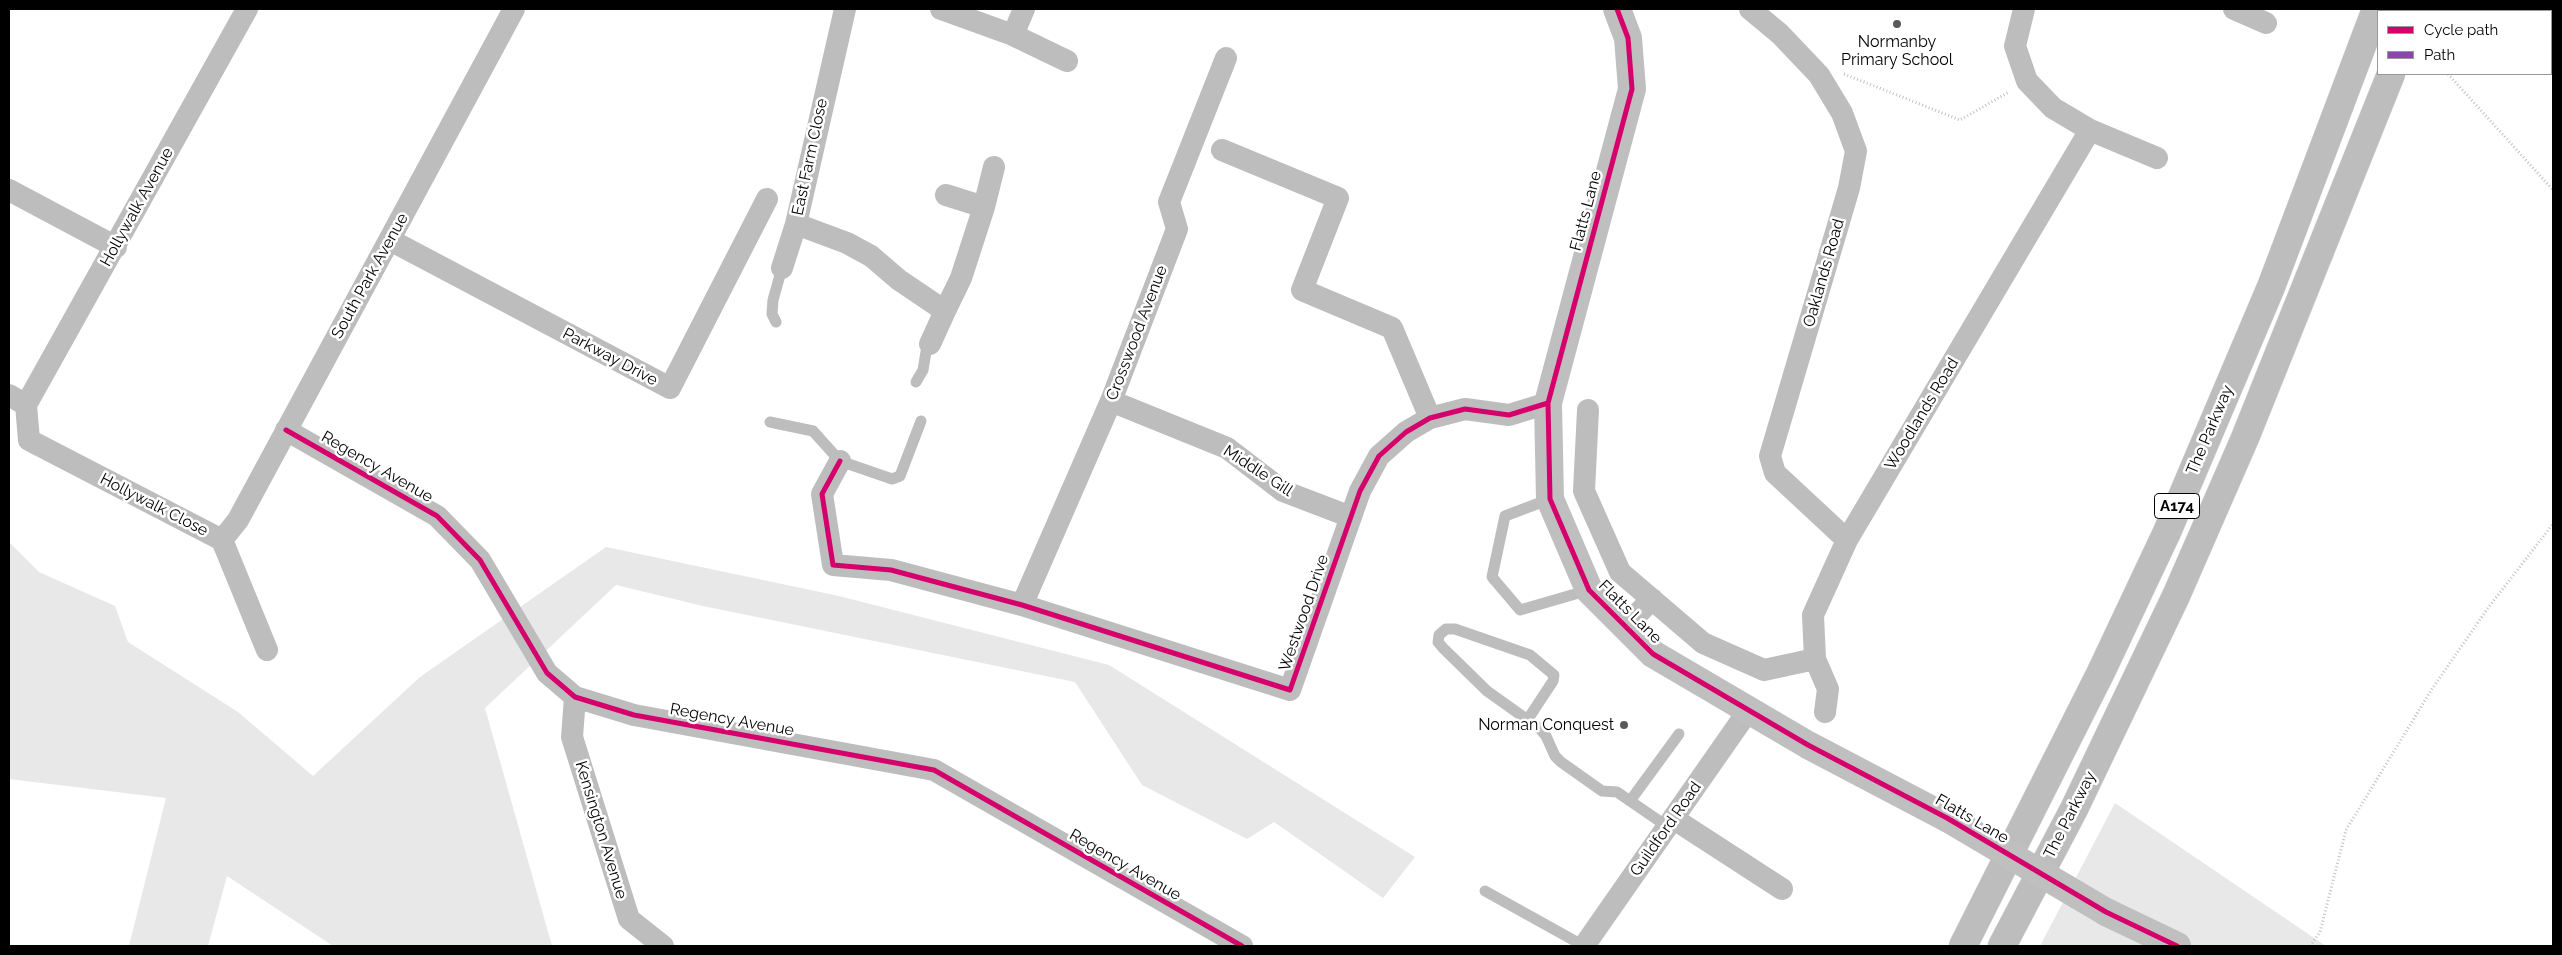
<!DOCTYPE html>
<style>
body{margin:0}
#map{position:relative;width:2562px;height:955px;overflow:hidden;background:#fff;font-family:Raleway,sans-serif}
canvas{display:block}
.frame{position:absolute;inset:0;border:10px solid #000;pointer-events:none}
.legend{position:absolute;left:2377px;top:10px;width:175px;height:65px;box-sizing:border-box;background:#fff;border:1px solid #999;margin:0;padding:6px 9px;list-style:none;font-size:15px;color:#000}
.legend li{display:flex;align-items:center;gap:10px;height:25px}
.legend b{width:25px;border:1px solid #999}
</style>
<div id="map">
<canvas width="2562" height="955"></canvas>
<div class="frame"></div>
<ul class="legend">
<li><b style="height:6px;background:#d6006c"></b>Cycle path</li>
<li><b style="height:6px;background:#8e44ad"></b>Path</li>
</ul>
</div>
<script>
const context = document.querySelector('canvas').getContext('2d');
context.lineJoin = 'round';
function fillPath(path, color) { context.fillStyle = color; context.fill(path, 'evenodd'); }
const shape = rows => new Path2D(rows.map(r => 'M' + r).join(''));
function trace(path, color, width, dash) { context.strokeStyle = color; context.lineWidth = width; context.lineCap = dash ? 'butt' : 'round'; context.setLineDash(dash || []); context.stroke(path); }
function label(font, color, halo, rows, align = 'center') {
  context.font = font + ' Raleway,sans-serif'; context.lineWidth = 5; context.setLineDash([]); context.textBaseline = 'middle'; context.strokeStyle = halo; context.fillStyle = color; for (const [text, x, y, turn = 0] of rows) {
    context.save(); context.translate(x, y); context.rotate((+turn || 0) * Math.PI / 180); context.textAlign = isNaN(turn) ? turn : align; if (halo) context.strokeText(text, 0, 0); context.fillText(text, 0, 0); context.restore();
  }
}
fillPath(shape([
 [9,542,39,572,115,606,128,642,238,712,313,776,420,677,606,547,839,596,1109,665,1415,857,1383,898,1274,822,1247,839,1142,785,1075,682,703,606,616,585,485,708,552,946,333,946,227,876,208,946,129,946,166,798,9,779],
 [2115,803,2326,946,2040,946]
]), '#e8e8e8');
const highway = shape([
 [2414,11,2415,9],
 [1963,946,2101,672,2167,532,2271,287,2376,9],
 [2002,946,2074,809,2176,596,2245,438,2391,74]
]);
trace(highway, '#dbdbdb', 29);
trace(shape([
 [1844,74,1960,120,2009,92],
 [2448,74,2553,190],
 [2310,946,2320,932,2346,830,2432,689,2488,608,2553,524]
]), '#c2c2c2', 3, [1, 2.5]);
trace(shape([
 [776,322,772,314,773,300,782,268],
 [916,382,923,370,926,352,930,344],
 [770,422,813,431,840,461,892,479,900,476,921,421],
 [1550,499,1505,516,1492,577,1520,610,1589,590],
 [1528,719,1553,681,1554,675,1530,655,1455,629,1446,629,1439,635,1438,642,1443,648,1487,691,1539,728,1546,736,1555,756,1561,762,1602,791,1617,792,1668,827],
 [1630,801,1679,734],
 [1485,891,1584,946]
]), '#bdbdbd', 11);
trace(shape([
 [845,9,796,224,847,243,871,256,899,280,945,311,930,344],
 [941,9,1013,35,1024,9],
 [1750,9,1780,34,1819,75,1842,113,1856,151,1849,188,1770,456,1775,473,1847,540],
 [2024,9,2015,46,2027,81,2053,108,2090,130,2157,158],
 [2234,9,2266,23],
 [1013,35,1067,61],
 [1222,150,1338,198,1302,290,1392,328,1430,418],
 [9,190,116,247],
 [984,207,994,167],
 [390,240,670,388,767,199],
 [782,268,796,224],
 [945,311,961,278,984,207,946,195],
 [9,395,26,405,29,440,222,540,267,650],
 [1111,401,1227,448,1283,491,1351,517],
 [26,405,247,9],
 [1588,410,1584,491,1620,572,1703,643,1764,670,1815,659],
 [286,430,437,516,480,560,547,673,575,697,634,715,934,770,1242,946],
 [840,461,822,494,833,565,891,570,1022,605,1290,690,1360,491,1379,456,1406,432,1430,418,1465,409,1509,415,1548,403],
 [222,540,238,520,514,9],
 [1022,605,1111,401,1177,229,1169,202,1226,58],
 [1625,627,1652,599],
 [575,697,572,737,629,919,663,946],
 [1825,712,1828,689,1815,659,1813,615,1847,540,2090,130],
 [1674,819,1782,889],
 [1584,946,1748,711]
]), '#bdbdbd', 22);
trace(shape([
 [1617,9,1628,38,1632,89,1548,403,1550,499,1589,590,1653,654,1808,745,1947,818],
 [2106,912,2177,946]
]), '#bfbfbf', 28);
trace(highway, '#bdbdbd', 28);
trace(shape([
 [1947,818,2106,912]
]), '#bfbfbf', 28);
trace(shape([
 [2551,55,2553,55]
]), '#8e44ad', 4, [8, 4]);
trace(shape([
 [1617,9,1628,38,1632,89,1548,403,1550,499,1589,590,1653,654,1808,745,1947,818,2106,912,2177,946],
 [286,430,437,516,480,560,547,673,575,697,634,715,934,770,1242,946],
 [840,461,822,494,833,565,891,570,1022,605,1290,690,1360,491,1379,456,1406,432,1430,418,1465,409,1509,415,1548,403]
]), '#d6006c', 5);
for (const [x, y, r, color] of [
 [1897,24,5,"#595959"],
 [1624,725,5,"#595959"]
]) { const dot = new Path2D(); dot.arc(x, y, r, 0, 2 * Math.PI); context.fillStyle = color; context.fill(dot); trace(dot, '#fff', 2); }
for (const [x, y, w] of [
 [2177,506,45]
]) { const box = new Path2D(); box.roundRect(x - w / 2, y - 12.5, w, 25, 4); context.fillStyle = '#fff'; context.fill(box); trace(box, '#000', 1); }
label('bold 15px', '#000', null, [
 ["A174",2177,506]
]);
label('16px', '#000', '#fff', [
 ["Normanby",1897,42],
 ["Primary School",1897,60],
 ["Norman Conquest",1614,725,"right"]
]);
label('16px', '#000', '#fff', [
 ["East Farm Close",810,157,-78],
 ["Hollywalk Avenue",137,207,-61],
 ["Flatts Lane",1586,211,-75],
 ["Oaklands Road",1824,273,-74],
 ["South Park Avenue",370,276,-61],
 ["Crosswood Avenue",1137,333,-69],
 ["Parkway Drive",610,357,28],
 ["Woodlands Road",1922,414,-59],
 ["The Parkway",2210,430,-67],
 ["Regency Avenue",377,467,30],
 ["Middle Gill",1258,471,33],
 ["Hollywalk Close",154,505,27],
 ["Flatts Lane",1630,612,45],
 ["Westwood Drive",1304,613,-71],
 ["Regency Avenue",732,720,10],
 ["The Parkway",2070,815,-63],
 ["Flatts Lane",1972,819,30],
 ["Guildford Road",1666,829,-55],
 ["Kensington Avenue",601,830,73],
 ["Regency Avenue",1125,865,30]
]);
</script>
